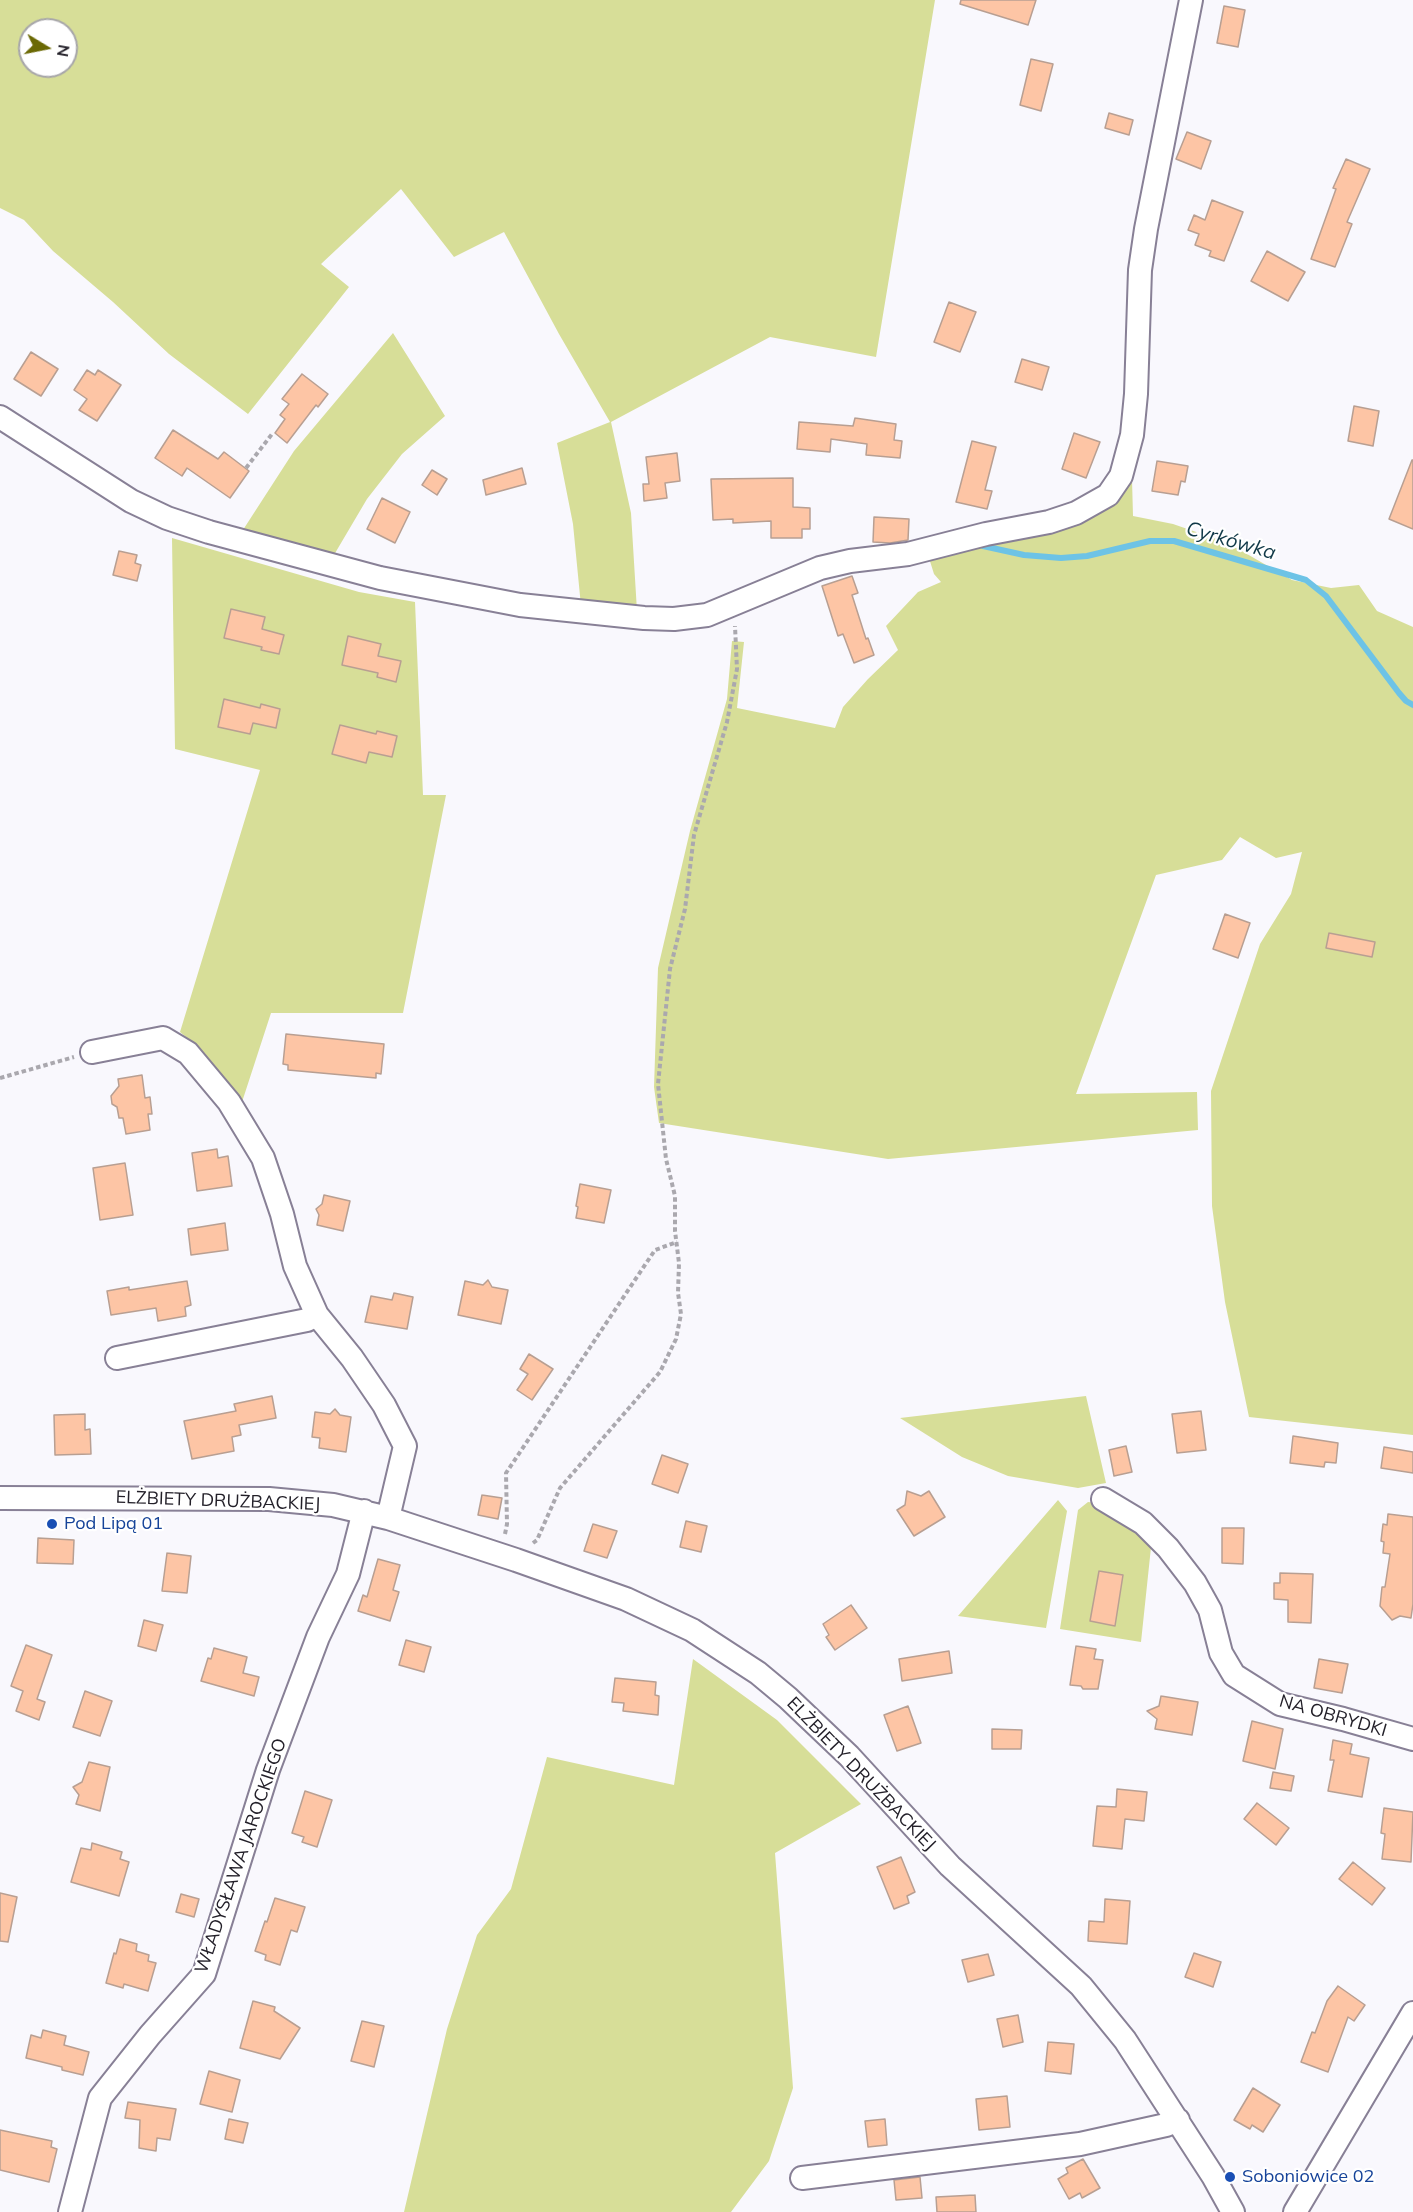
<!DOCTYPE html>
<meta charset="utf-8">
<style>
body{margin:0}
#map{position:relative;width:1413px;height:2212px;overflow:hidden;background:#f9f8fd;font-family:Mulish,sans-serif}
canvas{display:block}
.north{position:absolute;left:18px;top:18px;width:60px;height:60px;box-sizing:border-box;background:#fff;border:2px solid #a7a6a9;border-radius:50%;rotate:100deg;font-size:16px;font-weight:700;line-height:24px;text-align:center;color:#232029}
.north::after{content:'';display:block;margin:auto;width:21px;height:27px;background:#6b6904;clip-path:polygon(50% 0,100% 100%,50% 72%,0 100%)}
</style>
<div id="map">
<canvas width="1413" height="2212"></canvas>
<div class="north">N</div>
</div>
<script>
const context = document.querySelector('canvas').getContext('2d');
context.lineJoin = 'round';
function fillPath(path, color) { context.fillStyle = color; context.fill(path, 'evenodd'); }
const shape = rows => new Path2D(rows.map(r => 'M' + r).join(''));
function trace(path, color, width, dash) { context.strokeStyle = color; context.lineWidth = width; context.lineCap = dash ? 'butt' : 'round'; context.setLineDash(dash || []); context.stroke(path); }
function label(font, color, halo, rows, align = 'center') {
  context.font = font + ' Mulish,sans-serif'; context.lineWidth = 4.5; context.setLineDash([]); context.textBaseline = 'middle'; context.strokeStyle = halo; context.fillStyle = color; for (const [text, x, y, turn = 0] of rows) {
    context.save(); context.translate(x, y); context.rotate((+turn || 0) * Math.PI / 180); context.textAlign = isNaN(turn) ? turn : align; if (halo) context.strokeText(text, 0, 0); context.fillText(text, 0, 0); context.restore();
  }
}
fillPath(shape([
 [0,0,935,0,876,357,770,337,611,422,631,513,637,611,581,606,573,524,557,443,610,422,559,334,504,232,454,257,401,189,321,264,349,287,248,414,169,354,113,302,53,251,24,220,0,208],
 [30,30,66,30,66,66,30,66],
 [393,333,445,416,402,454,367,499,331,560,241,533,294,451],
 [1132,479,1133,516,1173,524,1228,543,1292,580,1331,588,1359,585,1377,611,1413,627,1413,1435,1249,1417,1225,1302,1212,1206,1211,1091,1260,944,1291,894,1302,852,1276,858,1240,837,1222,860,1156,875,1076,1094,1197,1092,1198,1130,888,1159,659,1123,654,1087,658,968,690,831,727,699,732,641,744,642,737,708,835,728,843,707,868,679,898,650,886,626,918,592,941,582,934,574,929,558,992,539,1088,520,1110,505],
 [172,538,359,592,415,602,423,795,446,795,403,1013,271,1013,242,1102,197,1046,180,1032,260,770,175,749],
 [1086,1396,1106,1483,1078,1488,1008,1476,962,1457,900,1418],
 [1058,1500,1067,1511,1046,1628,958,1616],
 [1088,1502,1105,1504,1152,1538,1141,1642,1060,1629,1078,1510],
 [693,1659,777,1720,861,1804,775,1853,793,2088,769,2161,731,2212,404,2212,447,2029,477,1935,511,1889,547,1757,674,1785]
]), '#d7de98');
trace(shape([
 [983,546,1024,555,1061,558,1087,556,1150,541,1174,541,1306,580,1326,596,1399,693,1406,701,1413,705]
]), '#6dc3e6', 6);
const building = shape([
 [961,0,1036,0,1028,25,960,4,961,0],
 [1224,6,1245,10,1238,47,1217,43,1224,6],
 [1031,59,1053,64,1041,111,1020,105,1031,59],
 [1109,113,1133,120,1129,135,1105,128,1109,113],
 [1187,132,1211,141,1201,169,1176,159,1187,132],
 [1346,159,1370,169,1347,222,1352,224,1335,267,1311,259,1336,189,1333,188,1346,159],
 [1212,200,1243,212,1224,261,1209,256,1211,251,1195,245,1199,234,1188,230,1194,215,1205,220,1212,200],
 [1267,251,1305,272,1288,301,1251,281,1267,251],
 [949,302,976,312,960,352,934,342,949,302],
 [31,352,58,369,41,396,14,379,31,352],
 [1022,359,1049,367,1042,390,1015,382,1022,359],
 [87,370,95,375,98,370,121,385,97,421,79,410,87,399,74,390,87,370],
 [302,374,328,394,318,407,316,405,287,443,275,433,285,419,280,415,289,404,282,399,302,374],
 [1354,406,1379,411,1373,446,1348,441,1354,406],
 [855,418,896,424,894,440,902,441,900,458,866,455,867,444,831,439,830,452,797,449,799,422,853,426,855,418],
 [173,430,218,459,224,452,249,471,230,498,187,468,182,476,155,458,173,430],
 [1074,433,1100,442,1086,478,1062,469,1074,433],
 [972,441,996,447,985,490,992,491,987,509,956,502,972,441],
 [677,453,680,481,665,483,667,498,644,501,643,484,649,484,646,457,677,453],
 [1412,460,1413,460,1413,529,1389,519,1412,460],
 [1157,461,1188,466,1185,482,1181,481,1178,495,1152,491,1157,461],
 [522,468,526,484,486,495,483,480,522,468],
 [432,470,447,479,437,495,422,485,432,470],
 [793,478,793,507,810,508,810,529,802,529,802,538,771,538,771,521,733,523,733,519,713,520,711,479,793,478],
 [382,498,410,512,395,543,367,529,382,498],
 [874,517,909,519,908,540,890,543,873,542,874,517],
 [119,551,137,555,135,563,141,565,137,581,113,575,119,551],
 [852,576,858,593,852,595,866,639,868,638,874,655,854,663,843,634,838,636,822,586,852,576],
 [231,609,265,617,262,629,284,635,279,654,261,650,262,647,224,638,231,609],
 [348,636,381,644,378,656,401,661,396,682,377,677,378,673,342,665,348,636],
 [224,699,260,708,261,704,280,709,276,728,253,723,250,734,218,727,224,699],
 [340,725,376,734,377,731,397,736,392,757,369,752,366,763,332,754,340,725],
 [1225,914,1250,923,1238,958,1213,949,1225,914],
 [1329,933,1375,942,1372,957,1326,948,1329,933],
 [286,1034,384,1044,381,1074,376,1073,376,1078,288,1070,288,1065,283,1064,286,1034],
 [142,1075,145,1098,150,1097,152,1114,148,1114,150,1130,126,1134,123,1118,119,1118,117,1107,112,1104,111,1096,119,1086,118,1079,142,1075],
 [217,1149,218,1158,228,1156,232,1186,197,1191,192,1153,217,1149],
 [125,1163,133,1215,100,1220,93,1168,125,1163],
 [580,1184,611,1190,604,1223,576,1218,578,1207,576,1206,580,1184],
 [324,1195,350,1201,343,1231,317,1225,319,1215,316,1209,322,1204,324,1195],
 [225,1223,228,1250,191,1255,188,1229,225,1223],
 [488,1280,492,1287,508,1290,501,1324,458,1315,465,1281,483,1285,488,1280],
 [187,1281,191,1305,185,1307,186,1316,158,1321,156,1308,111,1315,107,1291,129,1287,129,1290,187,1281],
 [394,1293,413,1297,407,1329,365,1322,371,1296,392,1300,394,1293],
 [529,1354,553,1369,532,1400,517,1390,528,1374,520,1369,529,1354],
 [272,1396,276,1418,239,1425,241,1435,232,1437,234,1451,192,1459,184,1421,236,1411,234,1404,272,1396],
 [335,1409,340,1415,351,1417,346,1452,319,1448,320,1438,312,1437,315,1412,330,1414,335,1409],
 [1201,1411,1206,1450,1177,1453,1172,1414,1201,1411],
 [85,1414,85,1430,90,1429,91,1454,55,1455,54,1415,85,1414],
 [1293,1436,1338,1443,1336,1463,1325,1462,1324,1467,1290,1463,1293,1436],
 [1126,1446,1132,1472,1114,1476,1109,1450,1126,1446],
 [1384,1447,1413,1452,1413,1473,1381,1468,1384,1447],
 [662,1455,688,1464,678,1493,652,1484,662,1455],
 [907,1491,921,1496,929,1491,945,1517,914,1536,897,1510,905,1505,907,1491],
 [482,1495,502,1498,498,1519,478,1515,482,1495],
 [1388,1514,1413,1517,1413,1604,1411,1618,1400,1616,1392,1620,1380,1606,1382,1587,1385,1587,1390,1554,1383,1553,1384,1542,1381,1541,1383,1524,1387,1525,1388,1514],
 [686,1521,707,1526,701,1552,680,1547,686,1521],
 [593,1524,617,1531,607,1558,584,1551,593,1524],
 [1222,1528,1244,1528,1243,1564,1222,1563,1222,1528],
 [38,1538,74,1540,73,1564,37,1563,38,1538],
 [167,1553,191,1556,187,1593,162,1591,167,1553],
 [378,1559,400,1565,393,1590,399,1592,390,1621,358,1611,363,1595,367,1597,378,1559],
 [1099,1571,1123,1575,1115,1626,1090,1621,1099,1571],
 [1280,1573,1313,1574,1311,1623,1288,1622,1288,1600,1274,1599,1274,1583,1280,1583,1280,1573],
 [851,1605,867,1628,835,1650,826,1637,829,1635,823,1624,851,1605],
 [144,1620,163,1625,156,1651,138,1646,144,1620],
 [406,1640,431,1647,424,1672,399,1665,406,1640],
 [26,1645,52,1655,37,1699,45,1702,39,1720,16,1711,23,1691,11,1686,26,1645],
 [1076,1646,1096,1649,1094,1659,1103,1660,1098,1689,1083,1689,1081,1686,1070,1685,1076,1646],
 [214,1648,247,1657,243,1673,259,1677,254,1696,201,1681,208,1658,211,1659,214,1648],
 [949,1651,952,1673,902,1681,899,1659,949,1651],
 [1319,1659,1348,1664,1342,1693,1314,1688,1319,1659],
 [615,1678,656,1682,655,1695,659,1696,658,1715,623,1711,624,1703,612,1702,615,1678],
 [85,1691,112,1701,100,1736,73,1727,85,1691],
 [1161,1696,1198,1702,1192,1735,1155,1729,1157,1719,1147,1711,1159,1706,1161,1696],
 [908,1706,921,1743,897,1751,884,1715,908,1706],
 [1252,1721,1283,1729,1275,1769,1243,1761,1252,1721],
 [992,1729,1022,1730,1021,1749,992,1749,992,1729],
 [1333,1740,1352,1744,1350,1754,1369,1758,1362,1797,1328,1791,1334,1760,1330,1760,1333,1740],
 [89,1762,110,1767,100,1811,76,1804,79,1795,73,1787,82,1782,89,1762],
 [1273,1772,1294,1776,1291,1791,1270,1788,1273,1772],
 [1117,1789,1147,1792,1144,1821,1125,1819,1122,1849,1093,1846,1097,1806,1116,1807,1117,1789],
 [305,1791,332,1800,317,1847,302,1842,304,1837,292,1833,305,1791],
 [1257,1803,1289,1828,1276,1845,1244,1819,1257,1803],
 [1384,1808,1413,1812,1411,1862,1382,1859,1385,1834,1381,1833,1384,1808],
 [92,1843,122,1852,120,1859,129,1862,119,1896,71,1882,81,1848,91,1850,92,1843],
 [901,1857,915,1892,907,1896,909,1903,894,1909,877,1867,901,1857],
 [1353,1862,1385,1888,1372,1905,1339,1879,1353,1862],
 [0,1893,17,1897,8,1942,0,1941,0,1893],
 [181,1894,199,1899,194,1917,176,1912,181,1894],
 [275,1898,305,1907,297,1932,291,1930,280,1965,265,1960,266,1955,255,1951,265,1921,267,1922,275,1898],
 [1105,1899,1130,1901,1127,1944,1088,1941,1089,1921,1104,1922,1105,1899],
 [120,1939,137,1944,136,1951,149,1955,148,1961,156,1963,148,1991,124,1984,123,1988,106,1983,114,1953,116,1954,120,1939],
 [1194,1953,1221,1962,1213,1987,1185,1977,1194,1953],
 [988,1954,994,1975,968,1982,962,1960,988,1954],
 [1338,1986,1365,2005,1354,2021,1348,2017,1328,2072,1301,2062,1312,2032,1315,2033,1327,2001,1338,1986],
 [253,2001,275,2007,274,2011,300,2028,280,2059,240,2048,253,2001],
 [1018,2015,1023,2042,1003,2047,997,2019,1018,2015],
 [362,2021,384,2026,374,2067,351,2061,362,2021],
 [43,2030,66,2036,64,2045,89,2052,83,2075,62,2070,62,2067,26,2058,31,2035,41,2038,43,2030],
 [1048,2042,1074,2044,1071,2074,1045,2071,1048,2042],
 [209,2071,240,2080,232,2112,200,2104,209,2071],
 [1253,2088,1280,2105,1263,2132,1252,2125,1250,2129,1234,2120,1253,2088],
 [1007,2096,1010,2127,979,2130,976,2099,1007,2096],
 [128,2102,176,2109,170,2140,157,2138,156,2151,139,2148,140,2120,125,2118,128,2102],
 [229,2119,248,2123,243,2143,225,2139,229,2119],
 [885,2119,887,2145,868,2147,865,2121,885,2119],
 [0,2130,52,2141,51,2147,57,2149,49,2182,0,2170,0,2130],
 [1083,2159,1100,2188,1082,2198,1080,2193,1069,2199,1058,2179,1068,2173,1066,2168,1083,2159],
 [920,2177,922,2198,896,2200,894,2180,920,2177],
 [975,2195,976,2212,937,2212,936,2197,975,2195]
]);
fillPath(building, '#fdc5a5');
trace(building, '#b89f92', 1.5);
const minor = shape([
 [0,417,131,501,167,518,209,532,380,578,520,605,644,618,674,619,707,615,820,568,850,561,908,554,986,534,1049,522,1076,513,1108,495,1121,476,1132,435,1136,394,1140,270,1146,229,1191,0],
 [92,1052,163,1038,188,1053,229,1102,263,1158,282,1214,295,1266,317,1315,352,1358,384,1405,405,1446,388,1518],
 [117,1358,307,1320,317,1315],
 [0,1498,269,1499,333,1505,388,1518,516,1560,626,1599,692,1630,758,1673,788,1698,849,1756,950,1866,1081,1986,1125,2040,1213,2176,1233,2212],
 [1103,1499,1143,1523,1168,1548,1195,1583,1210,1610,1221,1653,1234,1675,1280,1704,1343,1719,1413,1739],
 [802,2178,1080,2144,1166,2125,1178,2120],
 [70,2212,100,2098,150,2035,204,1974,268,1770,318,1637,348,1574,364,1511],
 [1295,2212,1413,2013]
]);
trace(minor, '#888096', 26);
trace(shape([
 [246,468,272,434],
 [0,1078,74,1057],
 [505,1534,507,1524,506,1473,655,1250,677,1242],
 [533,1543,537,1540,560,1488,660,1372,676,1339,681,1314,678,1293,679,1263,675,1231,675,1196,666,1159,658,1084,670,969,685,909,694,835,727,722,737,669,735,626]
]), '#aaa8ae', 4, [4.5, 3]);
trace(minor, '#fff', 22);
for (const [x, y, r, color] of [
 [52,1524,6,"#1a4fb4"],
 [1230,2177,6,"#1a4fb4"]
]) { const dot = new Path2D(); dot.arc(x, y, r, 0, 2 * Math.PI); context.fillStyle = color; context.fill(dot); trace(dot, '#fff', 2); }
label('18px', '#232029', '#fff', [
 ["ELŻBIETY DRUŻBACKIEJ",218,1501,2],
 ["NA OBRYDKI",1333,1716,16],
 ["ELŻBIETY DRUŻBACKIEJ",861,1774,46],
 ["WŁADYSŁAWA JAROCKIEGO",241,1856,-71]
]);
label('18px', '#164399', '#fff', [
 ["Pod Lipą 01",64,1524],
 ["Soboniowice 02",1242,2177]
], 'left');
label('italic 20px', '#113948', '#fff', [
 ["Cyrkówka",1231,541,16]
]);
</script>
